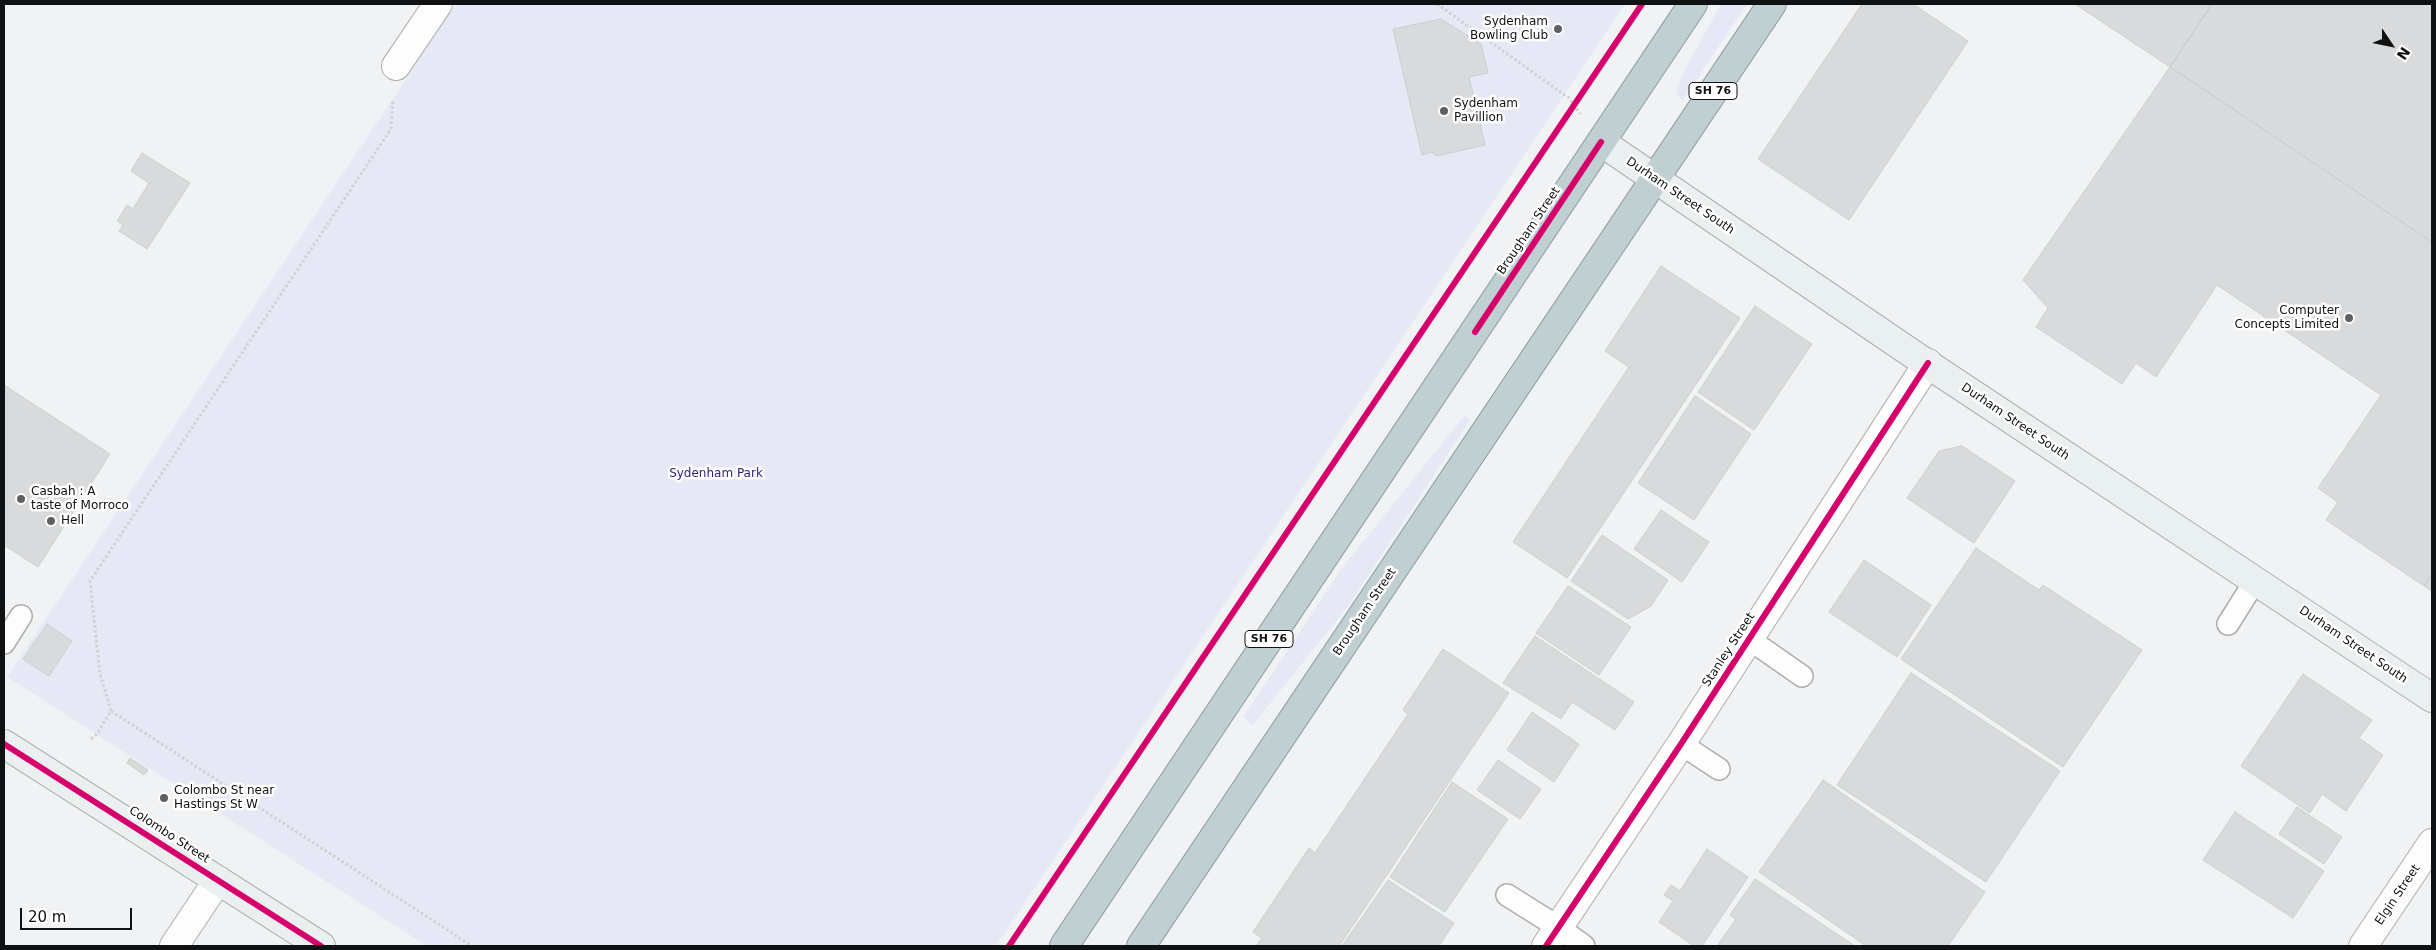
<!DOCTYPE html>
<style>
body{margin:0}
#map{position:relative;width:2436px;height:950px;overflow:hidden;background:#f0f2f3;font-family:"DejaVu Sans",sans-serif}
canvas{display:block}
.frame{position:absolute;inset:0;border:5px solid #101112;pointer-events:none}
.north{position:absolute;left:2366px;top:20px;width:50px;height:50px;-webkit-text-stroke:4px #fff;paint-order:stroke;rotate:124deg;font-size:14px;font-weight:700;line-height:20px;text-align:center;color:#101112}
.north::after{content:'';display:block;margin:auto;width:18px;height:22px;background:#101112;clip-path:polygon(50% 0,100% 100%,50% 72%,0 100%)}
.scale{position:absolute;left:20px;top:908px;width:112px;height:22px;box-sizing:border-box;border:2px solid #101112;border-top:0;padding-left:6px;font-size:15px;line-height:18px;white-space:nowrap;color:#101112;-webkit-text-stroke:4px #fff;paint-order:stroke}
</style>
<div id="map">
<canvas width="2436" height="950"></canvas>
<div class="frame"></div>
<div class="north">N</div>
<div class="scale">20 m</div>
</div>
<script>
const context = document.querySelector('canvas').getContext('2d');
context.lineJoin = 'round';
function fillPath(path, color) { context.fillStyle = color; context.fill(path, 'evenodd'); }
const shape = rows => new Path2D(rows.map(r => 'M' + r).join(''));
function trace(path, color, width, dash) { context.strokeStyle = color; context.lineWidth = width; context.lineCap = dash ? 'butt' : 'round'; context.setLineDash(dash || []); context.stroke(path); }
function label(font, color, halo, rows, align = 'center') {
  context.font = font + ' "DejaVu Sans",sans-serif'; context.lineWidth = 5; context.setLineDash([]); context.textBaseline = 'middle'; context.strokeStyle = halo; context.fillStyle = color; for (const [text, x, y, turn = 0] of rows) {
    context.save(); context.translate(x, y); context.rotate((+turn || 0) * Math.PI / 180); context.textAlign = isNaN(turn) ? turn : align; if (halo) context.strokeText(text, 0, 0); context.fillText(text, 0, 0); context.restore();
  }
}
fillPath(shape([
 [456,4,1625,4,996,946,427,946,7,677],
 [1721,4,1747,4,1683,100,1676,94,1682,75],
 [1464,416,1470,420,1349,605,1252,726,1243,717,1341,569]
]), '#e7e8f6');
const building = shape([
 [1862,4,1913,4,1968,41,1849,220,1758,159,1862,4],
 [2075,4,2212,4,2170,67,2075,4],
 [2212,4,2432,4,2432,242,2170,67,2212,4],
 [1441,19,1481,44,1488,73,1469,77,1485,145,1436,156,1432,152,1422,155,1393,29,1441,19],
 [2170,67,2432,242,2432,574,2424,586,2326,520,2338,502,2318,488,2381,395,2217,285,2156,377,2136,363,2122,384,2036,327,2048,308,2023,280,2170,67],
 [142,153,190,183,147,249,119,231,123,225,117,221,127,205,133,209,149,183,131,171,142,153],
 [1661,266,1740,318,1567,578,1513,542,1629,367,1605,351,1661,266],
 [1755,306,1812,344,1754,430,1698,392,1755,306],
 [4,385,110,454,38,567,4,545,4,385],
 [1695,396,1751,434,1694,520,1638,483,1695,396],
 [1962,446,2015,481,1974,543,1907,498,1939,451,1962,446],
 [1661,510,1709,542,1682,582,1634,549,1661,510],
 [1602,535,1668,580,1651,606,1628,619,1571,581,1602,535],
 [1976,548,2039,590,2043,585,2142,650,2063,767,1901,659,1976,548],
 [1864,560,1931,605,1897,657,1829,612,1864,560],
 [2432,574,2432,591,2424,586,2432,574],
 [1568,586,1631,627,1599,675,1536,633,1568,586],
 [47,624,72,641,49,676,23,659,47,624],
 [1535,636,1634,702,1615,730,1572,702,1561,719,1503,683,1535,636],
 [1443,649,1509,693,1339,946,1256,946,1262,938,1253,932,1309,848,1315,853,1408,714,1403,710,1443,649],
 [1911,673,2060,771,1986,882,1837,785,1911,673],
 [2303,674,2372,720,2359,738,2383,755,2346,811,2322,794,2310,813,2241,766,2303,674],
 [1532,712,1579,744,1554,782,1507,750,1532,712],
 [130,758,148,770,144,775,127,763,130,758],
 [1498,760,1541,789,1520,819,1477,790,1498,760],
 [1823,780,1985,892,1948,946,1866,946,1759,872,1823,780],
 [1452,782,1508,819,1445,912,1390,877,1452,782],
 [2297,807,2342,837,2324,864,2279,834,2297,807],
 [2235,812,2324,871,2293,918,2203,860,2235,812],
 [1707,849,1748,877,1702,946,1694,946,1659,922,1673,901,1664,895,1671,885,1680,891,1707,849],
 [1755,879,1855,946,1717,946,1736,919,1730,915,1755,879],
 [1388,880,1454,923,1439,946,1342,946,1388,880]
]);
fillPath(building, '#d9dadb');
trace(building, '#cccdce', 1);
const lane = shape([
 [2228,624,2255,581],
 [1749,639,1802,676],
 [4,643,21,616],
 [1681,744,1719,769],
 [1507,895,1558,927,1584,946]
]);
const street = shape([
 [396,66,438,4],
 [174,946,218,880],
 [1546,946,1681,744,1928,363],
 [2363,946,2432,843]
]);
const secondary = shape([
 [1601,142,1920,359,2432,698],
 [4,744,321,946]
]);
const highway = shape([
 [1064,946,1693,4],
 [1141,946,1772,4]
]);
trace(lane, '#adaeaf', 24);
trace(street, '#adaeaf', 30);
trace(secondary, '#adaeaf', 30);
trace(highway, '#899b9e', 30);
trace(shape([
 [1437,4,1569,98,1580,114],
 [111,711,472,946],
 [91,739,97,734,111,711,100,674,90,581,391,129,393,99]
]), '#d1d1d1', 3, [2.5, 2.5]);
trace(lane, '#fdfdfd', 21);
trace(street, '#fdfdfd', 28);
trace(secondary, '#eaeff0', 28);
trace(highway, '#bfcfd2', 28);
trace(shape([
 [1475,332,1601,142],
 [4,744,321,946],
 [1009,946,1642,4],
 [1546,946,1681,744,1928,363]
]), '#d6006c', 6);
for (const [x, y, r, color] of [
 [1558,29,5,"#5e6061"],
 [1444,111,5,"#5e6061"],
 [2349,318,5,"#5e6061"],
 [21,499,5,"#5e6061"],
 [51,521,5,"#5e6061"],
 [164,798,5,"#5e6061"]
]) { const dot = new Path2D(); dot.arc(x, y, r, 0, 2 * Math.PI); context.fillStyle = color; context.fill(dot); trace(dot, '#fff', 2); }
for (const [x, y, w] of [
 [1713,91,48],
 [1269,639,48]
]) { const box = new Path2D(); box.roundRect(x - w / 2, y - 8.5, w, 17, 4); context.fillStyle = '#fff'; context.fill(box); trace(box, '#101112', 1); }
label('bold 11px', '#101112', null, [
 ["SH 76",1713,91],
 ["SH 76",1269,639]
]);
label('12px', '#101112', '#fff', [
 ["Sydenham",1548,22,"right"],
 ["Bowling Club",1548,36,"right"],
 ["Sydenham",1454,104],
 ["Pavillion",1454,118],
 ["Computer",2339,311,"right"],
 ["Concepts Limited",2339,325,"right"],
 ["Casbah : A",31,492],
 ["taste of Morroco",31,506],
 ["Hell",61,521],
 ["Colombo St near",174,791],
 ["Hastings St W",174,805]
], 'left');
label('12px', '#101112', '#fff', [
 ["Durham Street South",1680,196,34],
 ["Brougham Street",1529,231,-56],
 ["Durham Street South",2015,422,34],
 ["Brougham Street",1365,612,-56],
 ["Durham Street South",2353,645,34],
 ["Stanley Street",1729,650,-57],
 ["Colombo Street",169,835,33],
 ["Elgin Street",2398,895,-56]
]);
label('12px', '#332377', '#fff', [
 ["Sydenham Park",716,474]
]);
</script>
